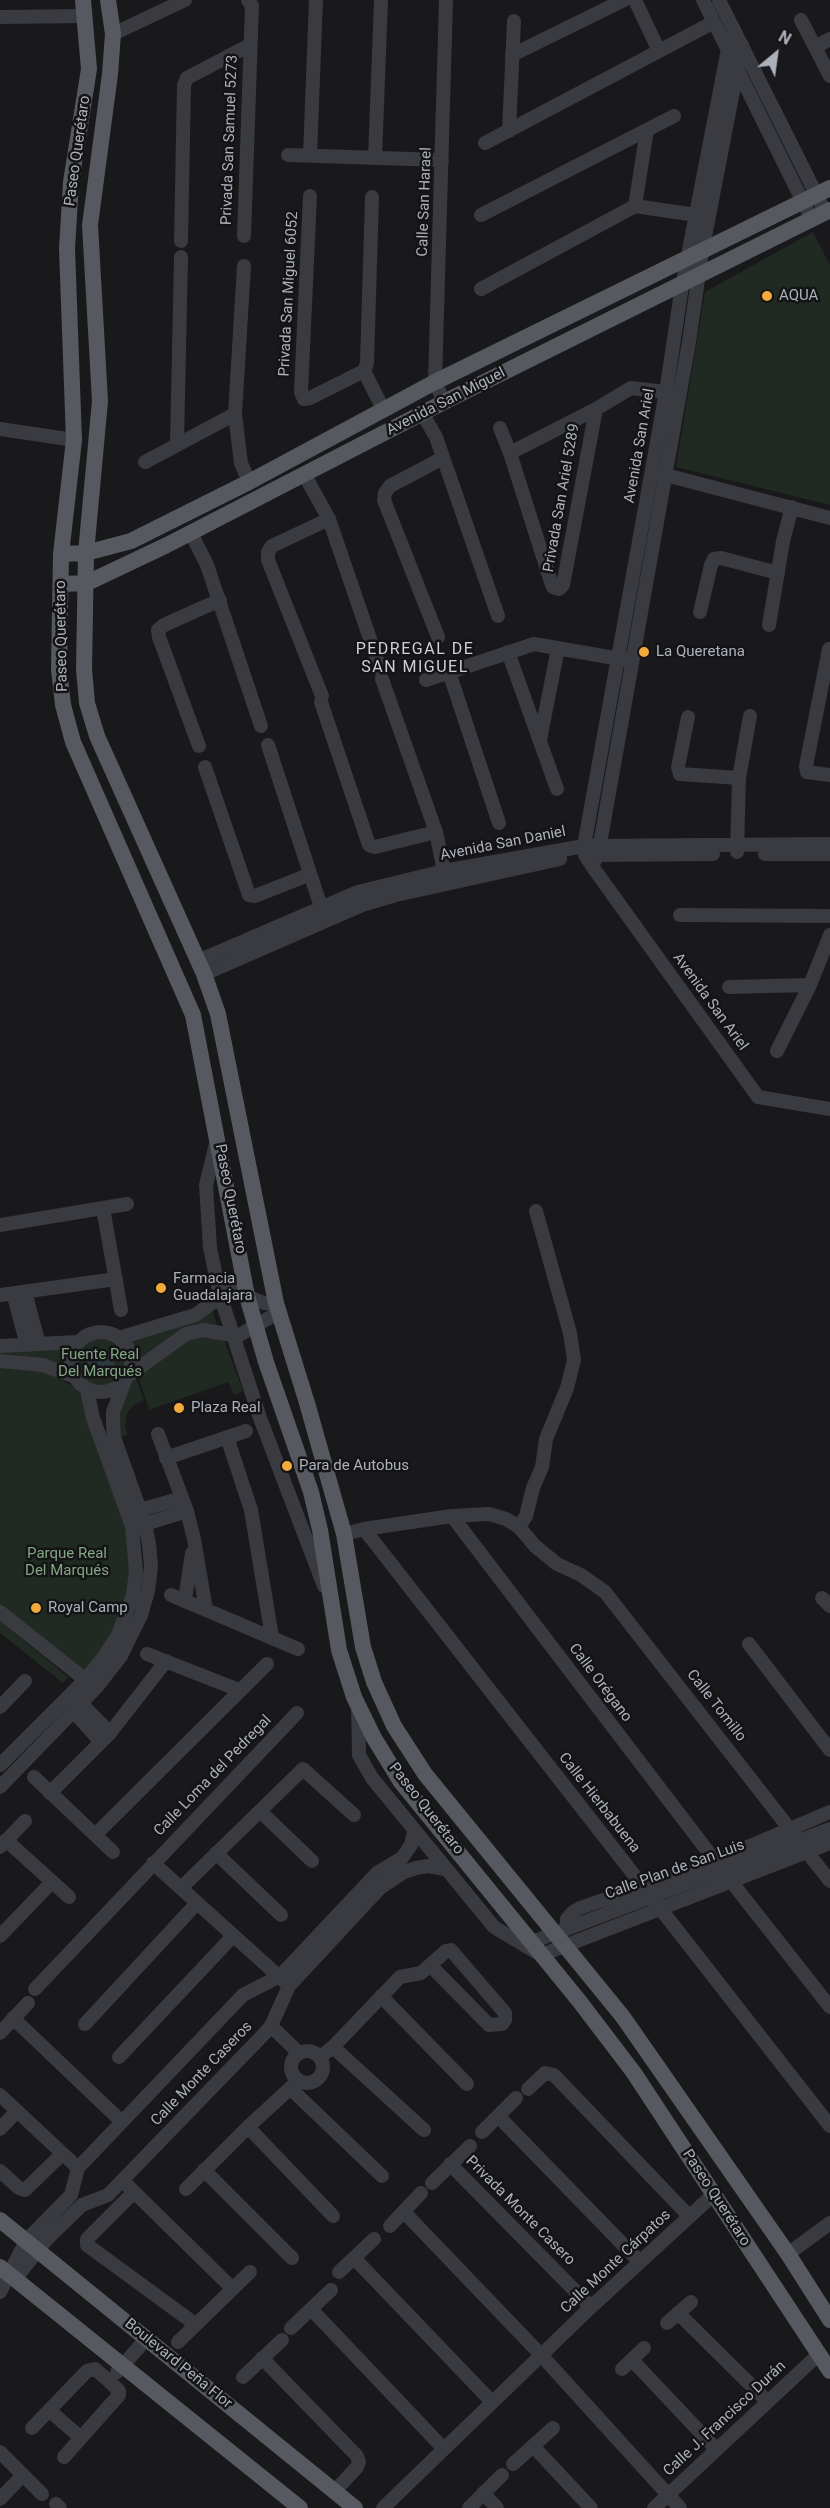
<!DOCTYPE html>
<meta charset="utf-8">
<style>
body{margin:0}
#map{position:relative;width:830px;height:2508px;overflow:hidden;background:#19191b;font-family:Roboto,sans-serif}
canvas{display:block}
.north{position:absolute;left:746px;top:24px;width:60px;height:60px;-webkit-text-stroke:4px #141416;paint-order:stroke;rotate:29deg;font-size:16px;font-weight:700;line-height:24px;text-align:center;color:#acb1bb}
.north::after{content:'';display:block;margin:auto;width:21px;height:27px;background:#acb1bb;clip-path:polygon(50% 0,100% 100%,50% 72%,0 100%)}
</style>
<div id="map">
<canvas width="830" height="2508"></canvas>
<div class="north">N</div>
</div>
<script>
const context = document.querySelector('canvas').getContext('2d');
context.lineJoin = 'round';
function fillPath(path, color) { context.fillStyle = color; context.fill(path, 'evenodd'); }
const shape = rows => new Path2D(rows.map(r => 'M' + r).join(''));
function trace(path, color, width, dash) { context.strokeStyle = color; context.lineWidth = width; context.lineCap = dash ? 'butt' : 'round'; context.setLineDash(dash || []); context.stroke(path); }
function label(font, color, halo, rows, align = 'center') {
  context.font = font + ' Roboto,sans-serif'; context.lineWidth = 5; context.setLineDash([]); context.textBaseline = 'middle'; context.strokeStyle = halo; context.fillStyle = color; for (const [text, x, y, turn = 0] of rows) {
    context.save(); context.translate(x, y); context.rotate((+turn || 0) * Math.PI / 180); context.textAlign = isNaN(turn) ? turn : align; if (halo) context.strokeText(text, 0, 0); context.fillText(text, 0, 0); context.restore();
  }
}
fillPath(shape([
 [813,232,830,265,830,505,676,467,705,292],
 [212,1309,218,1329,204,1328,134,1366,133,1351,124,1338],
 [186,1334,218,1336,225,1342,243,1391,234,1395,228,1382,149,1410,137,1371],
 '74 1363a26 26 0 1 1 52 0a26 26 0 1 1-52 0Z',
 [69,1346,65,1352,64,1367,0,1357,0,1349],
 [0,1367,41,1370,77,1388,92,1418,131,1527,135,1572,117,1635,85,1678,0,1610],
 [134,1373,144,1400,134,1405,127,1413,125,1426,127,1435,115,1438,124,1383],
 [0,1621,68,1677,63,1683,0,1633]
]), '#212a22');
fillPath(shape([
 '86 1364a14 14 0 1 1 28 0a14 14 0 1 1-28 0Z'
]), '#2f3940');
trace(shape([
 [635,0,659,51],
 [703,0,812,220],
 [719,0,825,212],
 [0,17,85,16],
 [801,20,830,76],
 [734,30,728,49,682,286,666,392,584,846,585,855,592,866,758,1097,830,1109],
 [113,34,185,0],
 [815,47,830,39],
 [512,55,624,0],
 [509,131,514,21],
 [485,143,714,22],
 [288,155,442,160],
 [310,155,316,0],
 [375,158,381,0],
 [310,196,301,392,304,399,310,398,364,371,367,363,372,197],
 [635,206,647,130],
 [481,215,674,116],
 [244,236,252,6,248,0],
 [181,241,184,85,187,78,250,45],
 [244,266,235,414,241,463,249,482],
 [481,289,635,206,696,215],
 [364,371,383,409],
 [444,402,435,382,446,0],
 [422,413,436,437,498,616],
 [500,428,510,453,551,582,553,587,559,589,563,585,596,409],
 [0,429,74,440],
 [177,444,181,257],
 [510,453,596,409,631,388,666,392],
 [145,462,235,414],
 [658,473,830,518],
 [304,474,329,519,381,671],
 [191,533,207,565,261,726],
 [700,612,711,565,714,559,721,558,778,573],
 [769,625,783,541,792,507],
 [438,637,384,500,385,493,390,486,443,458],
 [829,649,806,766,807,772,830,775],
 [508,652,557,789],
 [449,672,499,823],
 [382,679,436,832,444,871],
 [426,680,534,644,626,660],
 [322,696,268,560,268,552,272,546,329,519],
 [321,702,369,845,375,847,436,832],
 [688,717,678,767,680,774,739,778],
 [540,740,558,648],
 [268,745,322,910],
 [199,746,159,637,158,630,164,625,220,600],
 [205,767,249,895,255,896,308,875],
 [737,852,739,778,750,716],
 [765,854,830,854],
 [591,855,713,854],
 [592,866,598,855,689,342,702,252,742,45],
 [680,915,830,916],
 [198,961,358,892,444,871,584,846,830,844],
 [204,974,362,905,396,895,560,859],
 [729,987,810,985],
 [777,1051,810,985,830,935],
 [217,1140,206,1185,210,1248,220,1295,260,1418,324,1586],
 [103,1208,121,1310],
 [0,1225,127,1204],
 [25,1292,39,1344],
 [13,1293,27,1345],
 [0,1295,116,1279],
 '71 1362a30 30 0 1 1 60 0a30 30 0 1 1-60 0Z',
 [119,1338,195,1315,228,1292,236,1292,264,1303,276,1303],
 [0,1346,77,1342],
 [0,1361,43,1365,75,1377],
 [129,1375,186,1334,203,1330,238,1336,279,1312],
 [158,1434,187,1511,194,1539,206,1610],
 [227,1437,251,1510,272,1637],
 [166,1458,246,1431],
 [140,1510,182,1498],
 [452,1516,722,1870],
 [145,1524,187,1511],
 [519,1527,526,1516,533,1488,542,1467,546,1439,567,1388,574,1360,570,1333,536,1211],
 [364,1529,830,2126],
 [344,1534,364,1529,452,1516,489,1514,506,1519,519,1527,535,1546,557,1564,581,1575,605,1592,799,1841],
 [171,1595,298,1649],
 [822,1598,830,1606],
 [185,1600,192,1553],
 [0,1612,92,1685],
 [749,1644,830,1750],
 [147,1654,239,1690],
 [82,1704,110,1733],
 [358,1704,359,1755,372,1778,494,1927,541,1955,830,1843],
 [0,1707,25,1681],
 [75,1713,101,1742],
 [0,1765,86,1679,103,1658,118,1635,133,1595,136,1572,132,1526,93,1418,87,1390],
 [34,1777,113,1852],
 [0,1787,96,1688,121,1656,141,1615,148,1591,151,1566,149,1544,145,1524,114,1437,113,1425,113,1412,124,1383],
 [50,1793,110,1733,166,1661],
 [260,1811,312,1861],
 [95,1835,267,1664],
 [6,1840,69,1897],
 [0,1847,25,1821],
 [807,1852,830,1881],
 [216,1853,281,1915],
 [153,1863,285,1982],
 [730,1880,830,2007],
 [181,1888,303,1769,354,1815],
 [567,1928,567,1919,573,1912,580,1908,715,1861,830,1812],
 [0,1936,52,1882],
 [532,1942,830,1829],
 [35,1989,297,1713],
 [381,1996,467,2084],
 [13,2018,121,2121],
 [85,2024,197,1903],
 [271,2026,299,2053],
 [0,2033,28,2003],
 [333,2047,424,2130],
 '291 2067a16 16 0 1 1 32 0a16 16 0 1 1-32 0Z',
 [119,2057,233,1936],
 [320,2057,333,2047,400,1977,421,1973,446,1951,451,1950,505,2013,505,2020,502,2024,489,2025,430,1965],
 [291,2089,382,2176],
 [528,2089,545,2073,554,2075,689,2216],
 [0,2095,78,2168],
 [498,2116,640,2262],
 [248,2127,333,2216],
 [0,2129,17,2111],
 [482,2132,516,2098],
 [450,2164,591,2307],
 [204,2170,292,2258],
 [0,2171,19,2188,25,2190,62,2154],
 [432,2183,470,2146],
 [128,2186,232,2288],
 [186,2189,248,2127,298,2081],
 [134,2192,87,2239,87,2245,195,2324],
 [404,2212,542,2356,680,2508],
 [390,2226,421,2193],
 [788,2254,830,2223],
 [354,2258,492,2402],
 [339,2272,374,2239],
 [16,2278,47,2239,82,2205,108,2195,265,2033,271,2026,289,1986,380,1888,404,1872,416,1868,428,1866,445,1869],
 [0,2292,26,2241,71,2195,78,2168,243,1995,280,1976,377,1873,402,1858,411,1845,414,1832],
 [311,2309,444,2449],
 [678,2313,767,2401],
 [667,2323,691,2302],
 [291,2328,331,2290],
 [178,2342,250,2272],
 [262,2358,357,2456,359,2462,357,2467,335,2491],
 [632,2360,716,2449],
 [622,2369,644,2348],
 [117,2372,147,2338],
 [243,2377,282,2340],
 [49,2410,81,2438],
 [32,2428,87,2371,95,2369,109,2381,119,2391,119,2395,64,2457],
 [533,2446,591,2508],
 [0,2452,42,2494],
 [513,2464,553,2428],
 [483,2493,497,2508],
 [0,2499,23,2475],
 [56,2504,60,2508],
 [383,2508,591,2307,714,2194],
 [469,2508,502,2475],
 [654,2508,819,2354]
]), '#3a3b40', 14);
trace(shape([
 [83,0,89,69,71,182,67,249,74,440,61,554,59,669,63,705,73,742,193,1015,247,1296,266,1362,311,1492,320,1530,339,1650,354,1697,374,1738,401,1782,580,2002,634,2073,830,2371],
 [108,0,113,34,110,74,90,225,100,401,86,553,84,669,87,703,97,736,204,974,218,1014,276,1303,307,1403,344,1534,363,1647,374,1682,394,1726,425,1774,623,2017,788,2254,830,2320],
 [61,554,86,553,131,541,249,482,435,382,830,188],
 [61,584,87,583,167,545,444,402,830,210],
 [0,2220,355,2508],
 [0,2267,300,2508]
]), '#56595f', 16);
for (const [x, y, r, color] of [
 [767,296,6,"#f1aa3b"],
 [644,652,6,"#f1aa3b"],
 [161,1288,6,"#f1aa3b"],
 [179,1408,6,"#f1aa3b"],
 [287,1466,6,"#f1aa3b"],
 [36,1608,6,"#f1aa3b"]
]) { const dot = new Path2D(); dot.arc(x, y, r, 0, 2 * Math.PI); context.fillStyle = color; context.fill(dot); trace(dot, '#141416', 2); }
label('15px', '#acb1bb', '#141416', [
 ["Privada San Samuel 5273",230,140,-88],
 ["Paseo Querétaro",78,151,-82],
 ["Calle San Harael",425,202,-88],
 ["Privada San Miguel 6052",289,294,-87],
 ["Avenida San Miguel",446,402,-27],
 ["Avenida San Ariel",640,446,-80],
 ["Privada San Ariel 5289",562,498,-80],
 ["Paseo Querétaro",62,636,-91],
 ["Avenida San Daniel",503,844,-11],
 ["Avenida San Ariel",710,1002,54],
 ["Paseo Querétaro",230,1199,79],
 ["Calle Orégano",600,1683,53],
 ["Calle Tomillo",716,1706,52],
 ["Calle Loma del Pedregal",213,1776,-46],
 ["Calle Hierbabuena",599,1803,52],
 ["Paseo Querétaro",426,1809,52],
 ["Calle Plan de San Luis",675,1870,-20],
 ["Calle Monte Caseros",202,2074,-46],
 ["Paseo Querétaro",716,2198,57],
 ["Privada Monte Casero",520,2211,45],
 ["Calle Monte Cárpatos",616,2262,-43],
 ["Boulevard Peña Flor",178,2364,39],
 ["Calle J. Francisco Durán",725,2419,-43]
]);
label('15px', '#acb1bb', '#141416', [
 ["AQUA",779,296],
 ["La Queretana",656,652],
 ["Farmacia",173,1279],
 ["Guadalajara",173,1296],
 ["Plaza Real",191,1408],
 ["Para de Autobus",299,1466],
 ["Royal Camp",48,1608]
], 'left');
label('15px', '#83a583', '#141416', [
 ["Fuente Real",100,1355],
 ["Del Marqués",100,1372],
 ["Parque Real",67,1554],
 ["Del Marqués",67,1571]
]);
context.letterSpacing = '1.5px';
label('16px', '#cdd0d7', '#141416', [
 ["PEDREGAL DE",415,650],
 ["SAN MIGUEL",415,668]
]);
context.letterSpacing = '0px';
</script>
